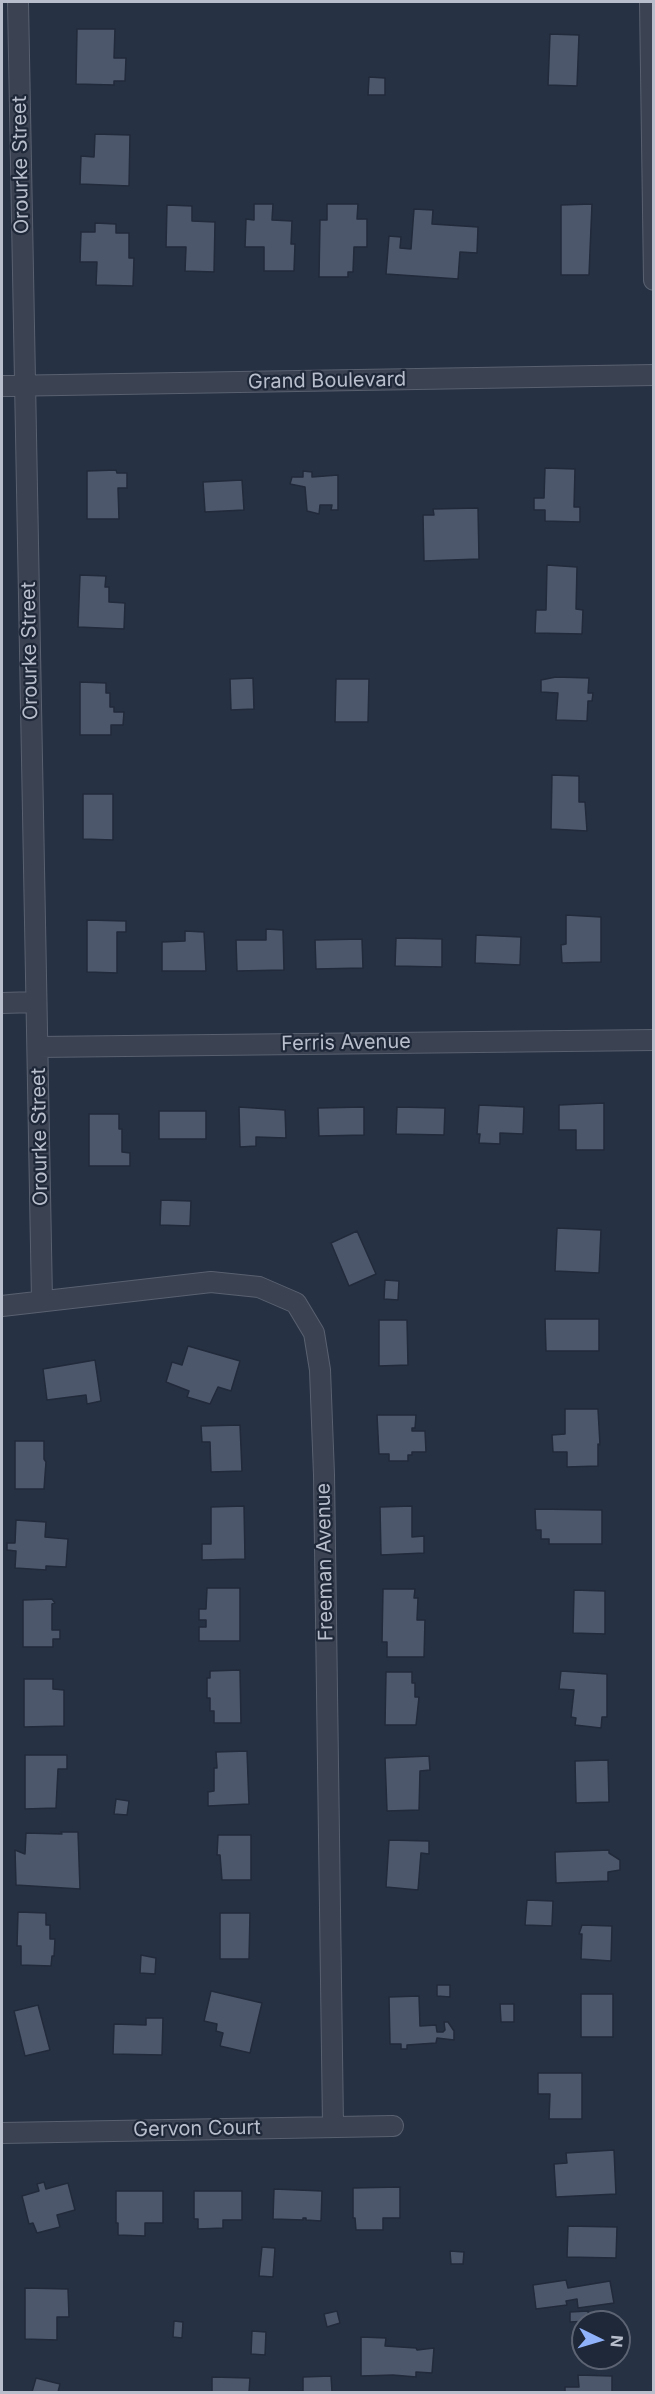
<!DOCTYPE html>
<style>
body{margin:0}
#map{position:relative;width:655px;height:2394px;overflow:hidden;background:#263143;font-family:Inter,sans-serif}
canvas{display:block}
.frame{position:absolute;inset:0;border:3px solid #b8becc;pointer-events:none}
.north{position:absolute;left:571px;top:2310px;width:60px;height:60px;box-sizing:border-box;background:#1f2838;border:2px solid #5c6473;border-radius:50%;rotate:95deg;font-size:16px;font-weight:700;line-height:24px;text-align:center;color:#b8becc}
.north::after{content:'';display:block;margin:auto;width:21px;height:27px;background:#8fb2fa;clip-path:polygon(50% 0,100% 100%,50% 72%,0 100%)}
</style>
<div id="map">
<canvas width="655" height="2394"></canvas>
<div class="frame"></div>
<div class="north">N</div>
</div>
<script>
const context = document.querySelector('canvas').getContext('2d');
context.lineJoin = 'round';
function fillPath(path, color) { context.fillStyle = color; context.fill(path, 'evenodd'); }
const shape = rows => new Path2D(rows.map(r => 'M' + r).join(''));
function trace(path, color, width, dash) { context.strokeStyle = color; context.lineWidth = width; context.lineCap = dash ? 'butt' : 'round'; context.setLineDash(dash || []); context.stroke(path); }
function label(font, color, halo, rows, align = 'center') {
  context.font = font + ' Inter,sans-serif'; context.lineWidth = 4.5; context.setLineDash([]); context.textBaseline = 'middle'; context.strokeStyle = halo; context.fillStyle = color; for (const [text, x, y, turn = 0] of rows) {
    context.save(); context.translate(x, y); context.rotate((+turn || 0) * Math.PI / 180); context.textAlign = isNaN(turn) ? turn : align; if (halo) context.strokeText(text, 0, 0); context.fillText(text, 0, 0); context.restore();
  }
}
const building = shape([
 [77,29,115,29,114,58,126,58,125,81,114,81,114,85,76,84,77,29],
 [550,34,579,35,577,86,548,85,550,34],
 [369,77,385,78,385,95,368,95,369,77],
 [95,134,130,135,129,186,80,184,81,156,94,157,95,134],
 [254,204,273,204,272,220,292,221,291,244,295,244,294,271,264,271,264,247,245,247,246,219,254,220,254,204],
 [327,204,358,204,357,219,367,219,367,247,354,247,353,272,348,272,348,277,319,277,320,220,327,220,327,204],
 [592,204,589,275,561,275,561,205,592,204],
 [167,205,192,206,192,221,215,222,214,272,185,271,186,247,166,247,167,205],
 [414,209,433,210,432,224,478,227,477,253,460,252,458,279,386,274,389,236,401,237,400,248,411,249,414,209],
 [95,223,116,224,116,233,129,233,129,258,134,258,133,286,96,285,97,262,80,262,81,232,95,232,95,223],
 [545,468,575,469,574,507,580,507,580,522,545,521,545,510,534,510,534,498,544,498,545,468],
 [116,470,117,473,127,473,127,488,118,488,119,519,87,519,87,471,116,470],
 [303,471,312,472,312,477,338,475,338,510,331,510,332,505,320,505,319,514,307,511,305,487,290,484,292,477,303,477,303,471],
 [242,480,244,510,205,512,203,482,242,480],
 [478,508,479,559,424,561,423,515,434,515,433,509,478,508],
 [547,565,577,567,576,609,583,610,582,634,535,633,536,610,546,610,547,565],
 [80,575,106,576,105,587,109,587,109,602,125,603,124,629,78,627,80,575],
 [556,677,589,678,588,693,593,693,592,701,588,701,587,721,556,720,558,693,541,692,541,680,556,677],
 [253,678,254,709,231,710,230,679,253,678],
 [336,679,369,679,368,722,335,722,336,679],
 [80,682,106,683,106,693,110,693,110,707,114,707,114,712,124,712,123,725,111,725,111,735,80,735,80,682],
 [552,775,579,776,579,802,585,802,587,831,551,829,552,775],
 [83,794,113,794,113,840,83,839,83,794],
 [566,915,601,917,601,962,562,963,561,945,566,944,566,915],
 [87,920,126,921,126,932,117,932,117,973,87,972,87,920],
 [266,929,283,930,284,970,237,971,236,940,266,940,266,929],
 [185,931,204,932,206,971,162,971,162,942,185,941,185,931],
 [476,935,521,937,520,965,475,963,476,935],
 [396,938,442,939,442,967,395,966,396,938],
 [362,939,363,968,316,969,315,940,362,939],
 [604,1103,604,1150,576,1150,576,1130,559,1130,559,1105,604,1103],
 [479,1105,524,1107,523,1134,500,1133,500,1144,479,1143,480,1134,477,1134,479,1105],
 [239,1107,285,1110,286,1138,256,1137,256,1146,240,1147,239,1107],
 [364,1107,364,1135,319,1136,318,1108,364,1107],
 [397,1107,445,1108,444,1135,396,1134,397,1107],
 [159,1111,206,1111,206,1139,159,1139,159,1111],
 [89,1114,119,1114,119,1129,122,1129,122,1152,130,1153,130,1166,89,1166,89,1114],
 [161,1200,191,1201,190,1226,160,1225,161,1200],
 [557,1228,601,1230,599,1273,555,1271,557,1228],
 [357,1231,376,1274,349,1286,331,1243,357,1231],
 [385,1280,399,1281,398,1300,384,1299,385,1280],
 [545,1319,599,1319,599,1351,546,1351,545,1319],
 [379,1320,407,1320,408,1365,379,1366,379,1320],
 [188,1346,240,1361,231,1391,218,1387,210,1404,187,1397,189,1391,166,1382,172,1362,182,1365,188,1346],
 [95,1360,101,1401,87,1404,86,1395,47,1400,43,1369,95,1360],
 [565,1409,598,1409,600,1445,598,1444,598,1466,567,1467,567,1452,553,1452,552,1435,565,1434,565,1409],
 [377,1415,416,1415,415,1428,412,1428,412,1431,425,1431,426,1452,412,1452,412,1455,408,1455,408,1461,389,1461,389,1454,379,1454,377,1415],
 [240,1425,242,1471,211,1472,210,1442,202,1442,201,1426,240,1425],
 [15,1441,44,1441,44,1459,46,1462,44,1489,15,1489,15,1441],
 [244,1506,245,1559,202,1560,202,1544,211,1544,211,1507,244,1506],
 [412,1506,412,1537,424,1536,424,1553,381,1555,380,1507,412,1506],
 [535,1509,602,1510,602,1544,549,1544,549,1539,541,1539,541,1530,536,1530,535,1509],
 [16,1520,46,1522,45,1537,68,1539,66,1567,46,1566,46,1570,15,1568,16,1551,7,1550,7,1543,15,1543,16,1520],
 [207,1588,240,1588,240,1641,199,1641,199,1627,206,1627,206,1620,199,1620,199,1609,206,1609,207,1588],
 [383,1589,415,1589,414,1598,418,1598,417,1620,425,1620,424,1657,387,1657,387,1642,382,1642,383,1589],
 [574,1590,605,1591,605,1634,573,1633,574,1590],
 [52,1599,55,1603,52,1604,52,1630,60,1630,60,1639,53,1639,53,1647,23,1647,23,1600,52,1599],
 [240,1670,241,1723,214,1723,214,1711,210,1711,210,1698,207,1698,207,1678,210,1678,210,1671,240,1670],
 [561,1671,607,1674,607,1717,602,1717,601,1728,575,1725,576,1718,571,1717,574,1690,559,1689,561,1671],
 [386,1672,412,1672,412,1683,415,1683,415,1697,419,1697,416,1725,385,1725,386,1672],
 [24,1679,53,1679,53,1689,64,1690,64,1726,24,1727,24,1679],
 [247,1751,249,1804,208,1806,208,1792,214,1791,214,1768,217,1768,216,1752,247,1751],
 [25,1755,67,1755,67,1769,58,1769,56,1808,25,1809,25,1755],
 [429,1756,430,1770,420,1771,419,1810,387,1811,385,1758,429,1756],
 [608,1760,609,1802,576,1803,575,1761,608,1760],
 [116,1799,129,1801,127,1815,114,1814,116,1799],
 [61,1832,78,1832,80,1889,16,1885,15,1850,25,1854,26,1833,62,1834,61,1832],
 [218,1835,251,1835,251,1880,222,1880,220,1855,217,1855,218,1835],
 [389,1840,429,1841,429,1854,421,1853,418,1890,386,1887,389,1840],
 [609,1850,609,1853,620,1860,620,1870,608,1872,608,1881,556,1883,555,1852,609,1850],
 [527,1900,553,1901,552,1926,525,1925,527,1900],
 [18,1912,46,1913,46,1925,50,1925,50,1939,55,1939,54,1956,52,1956,51,1966,21,1965,21,1946,17,1946,18,1912],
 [220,1913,250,1913,249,1959,220,1959,220,1913],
 [582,1925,612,1926,611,1961,581,1959,582,1934,579,1934,582,1925],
 [141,1955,156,1958,155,1974,140,1973,141,1955],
 [437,1985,450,1985,450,1997,437,1996,437,1985],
 [211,1991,262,2003,250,2053,220,2046,223,2033,216,2031,217,2024,204,2021,211,1991],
 [581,1994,613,1994,613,2037,581,2037,581,1994],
 [419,1996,420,2026,436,2025,437,2032,443,2032,445,2030,444,2022,448,2022,454,2031,454,2040,437,2038,436,2043,407,2045,407,2049,401,2049,401,2044,390,2044,389,1997,419,1996],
 [500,2004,514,2004,514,2022,501,2022,500,2004],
 [38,2005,50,2050,25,2056,14,2011,38,2005],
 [146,2018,163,2018,162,2055,113,2054,114,2024,146,2025,146,2018],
 [538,2073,582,2073,582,2119,549,2119,550,2094,538,2094,538,2073],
 [614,2150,616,2194,556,2197,554,2164,567,2163,566,2153,614,2150],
 [44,2182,46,2189,68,2183,75,2210,57,2215,60,2227,37,2233,33,2223,29,2224,22,2196,39,2191,37,2184,44,2182],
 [400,2187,400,2218,383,2218,383,2230,356,2230,355,2218,353,2218,353,2188,400,2187],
 [274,2189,322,2191,321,2221,306,2220,306,2218,303,2218,303,2220,273,2219,274,2189],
 [116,2191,163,2191,163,2223,145,2223,145,2236,118,2235,118,2223,116,2223,116,2191],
 [194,2191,242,2191,242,2220,223,2220,223,2228,198,2229,198,2219,194,2219,194,2191],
 [568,2226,617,2227,616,2258,567,2257,568,2226],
 [262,2247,275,2248,273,2277,259,2276,262,2247],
 [450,2251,464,2252,463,2264,451,2264,450,2251],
 [566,2280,568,2288,610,2281,614,2303,578,2308,577,2299,566,2301,567,2305,536,2309,533,2285,566,2280],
 [25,2288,68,2289,69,2317,57,2317,57,2340,25,2339,25,2288],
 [337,2311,340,2323,327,2327,324,2314,337,2311],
 [588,2311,589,2321,570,2322,570,2312,588,2311],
 [174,2321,183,2322,182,2338,173,2337,174,2321],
 [252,2331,266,2332,265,2355,251,2354,252,2331],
 [361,2337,386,2338,385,2346,416,2348,417,2350,434,2348,432,2373,416,2372,416,2377,393,2375,361,2376,361,2337],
 [578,2375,612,2376,612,2392,565,2392,565,2387,579,2387,578,2375],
 [331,2376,332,2392,284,2392,303,2391,303,2377,331,2376],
 [212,2377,250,2378,249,2392,212,2392,212,2377],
 [36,2378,60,2384,58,2392,32,2392,36,2378]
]);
fillPath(building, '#4c576c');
trace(building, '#212a3a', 1.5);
const street = shape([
 [18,2,42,1300],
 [650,2,654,280],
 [2,386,654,375],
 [2,1003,36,1002],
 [38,1047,654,1040],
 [2,1306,211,1282,259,1287,296,1303,314,1333,320,1370,324,1475,333,2126],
 [2,2133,393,2126]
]);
trace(street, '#596170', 22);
trace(street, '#3b4352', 20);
label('20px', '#b8becc', '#1f2838', [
 ["Orourke Street",21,165,-91],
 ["Grand Boulevard",327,381,-1],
 ["Orourke Street",30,651,-91],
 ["Ferris Avenue",346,1043,-1],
 ["Orourke Street",40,1137,-91],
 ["Freeman Avenue",325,1562,-91],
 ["Gervon Court",197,2129,-1]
]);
</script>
